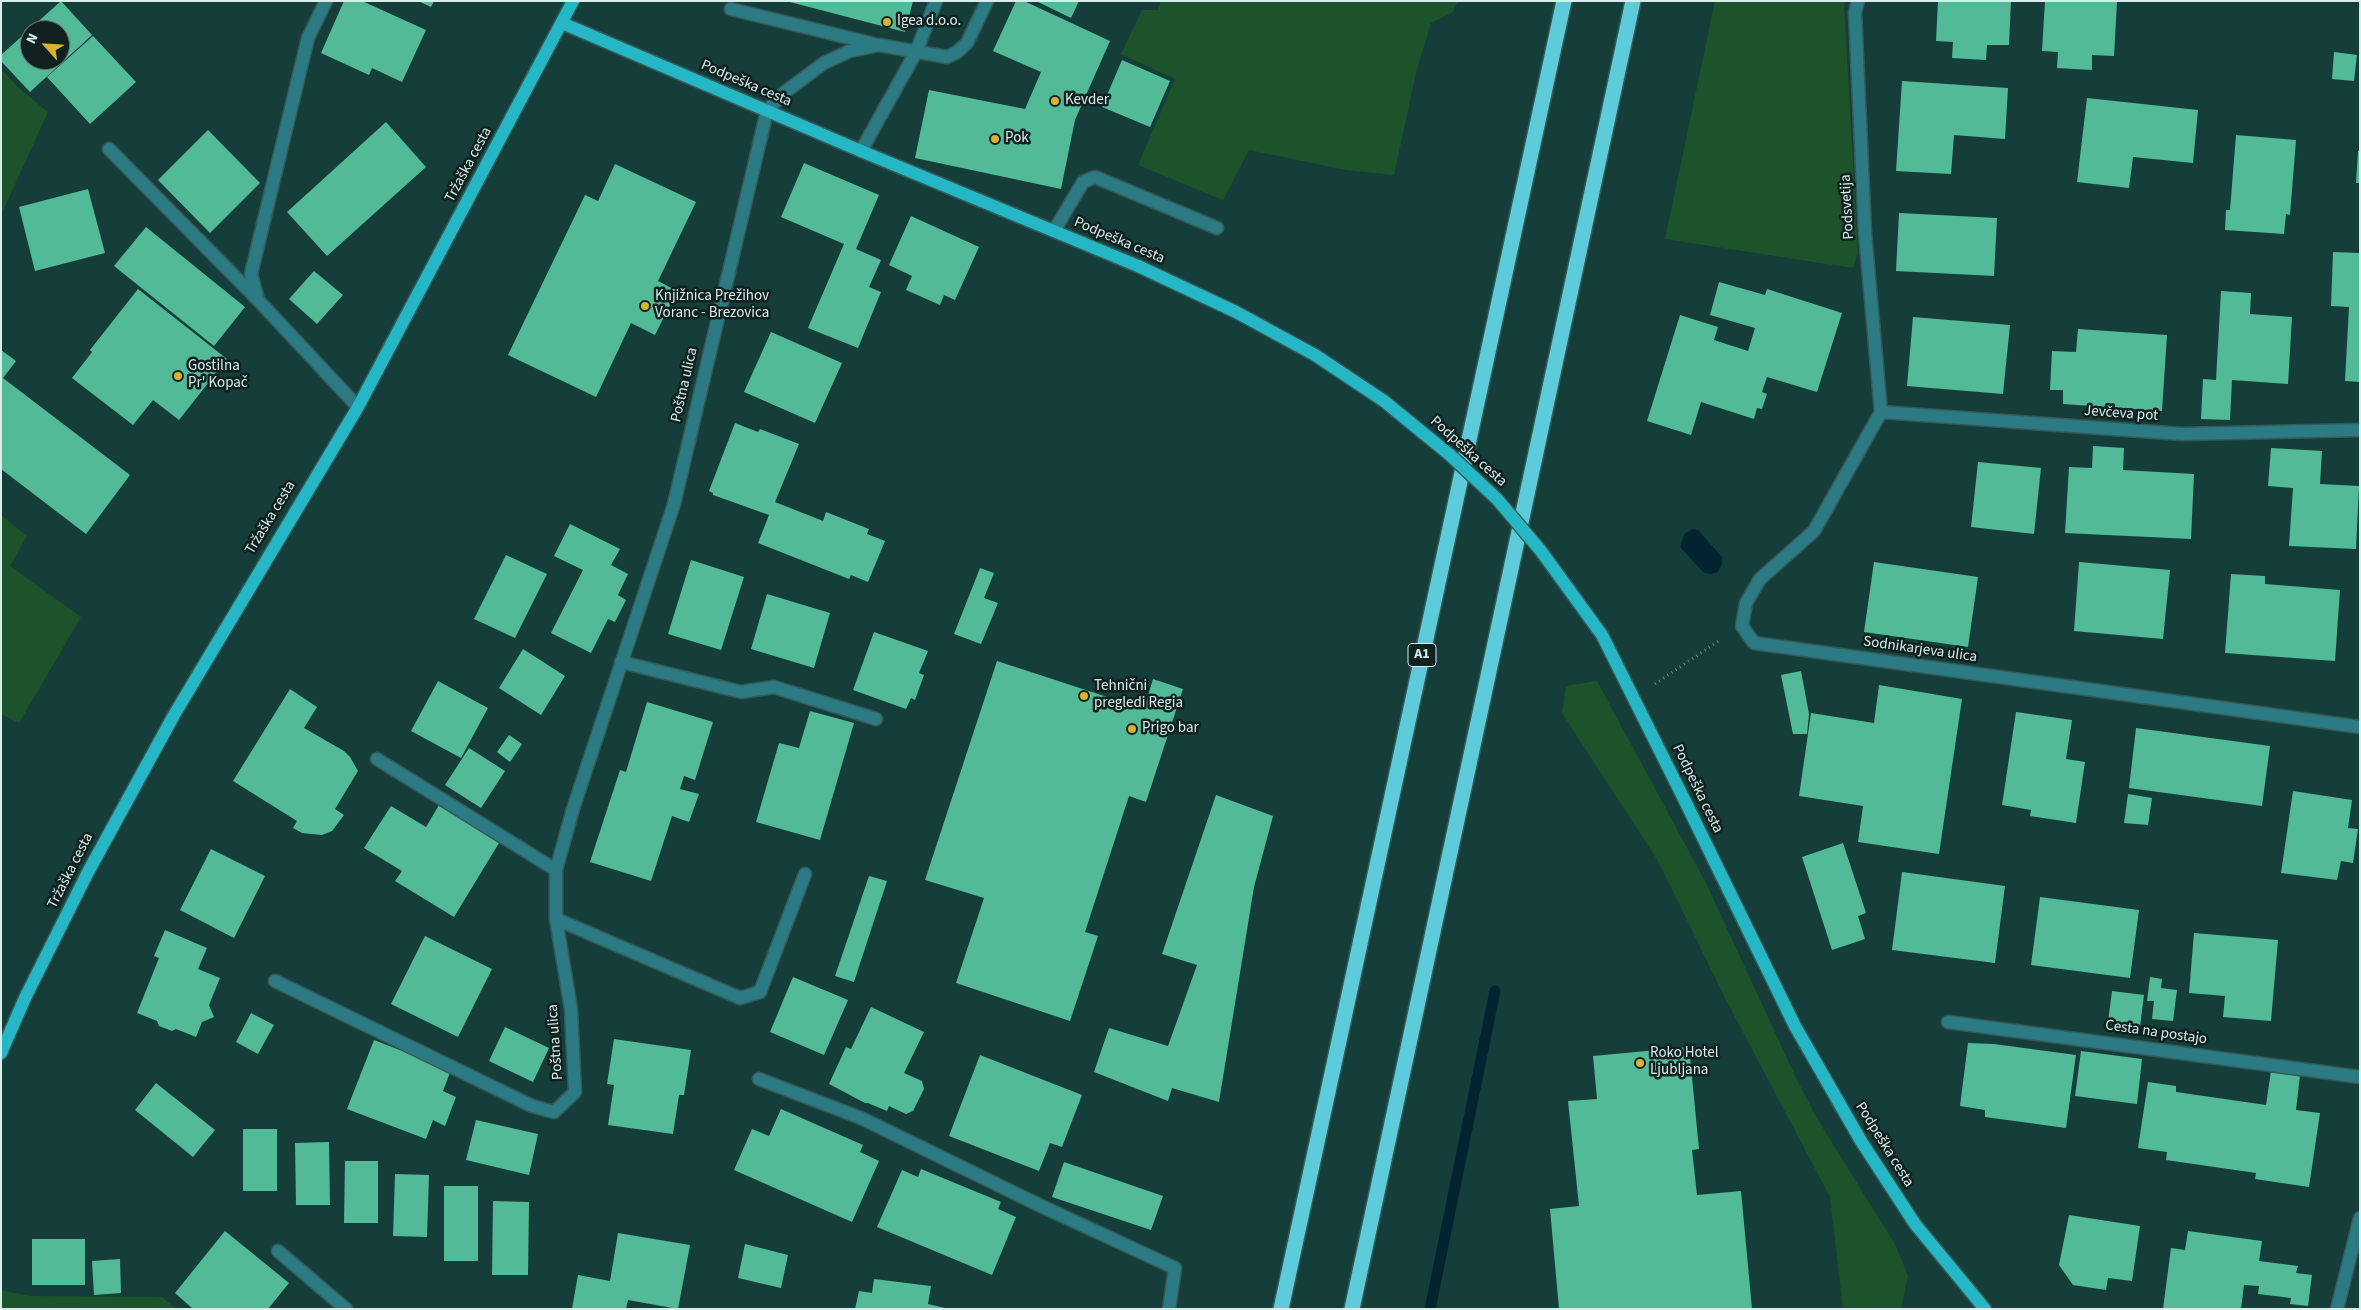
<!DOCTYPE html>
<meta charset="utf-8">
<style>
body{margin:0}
#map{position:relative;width:2361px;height:1310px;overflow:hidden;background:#153e3a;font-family:"Source Sans 3",sans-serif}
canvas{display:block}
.frame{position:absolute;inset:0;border:2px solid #d8eeeb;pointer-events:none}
.north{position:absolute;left:20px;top:20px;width:50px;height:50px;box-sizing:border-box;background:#112120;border:1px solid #617371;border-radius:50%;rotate:296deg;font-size:14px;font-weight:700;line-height:20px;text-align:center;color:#d8eeeb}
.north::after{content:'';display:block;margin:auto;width:18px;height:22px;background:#d9b334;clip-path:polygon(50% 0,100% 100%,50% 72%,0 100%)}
</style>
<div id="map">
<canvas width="2361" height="1310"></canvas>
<div class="frame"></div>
<div class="north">N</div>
</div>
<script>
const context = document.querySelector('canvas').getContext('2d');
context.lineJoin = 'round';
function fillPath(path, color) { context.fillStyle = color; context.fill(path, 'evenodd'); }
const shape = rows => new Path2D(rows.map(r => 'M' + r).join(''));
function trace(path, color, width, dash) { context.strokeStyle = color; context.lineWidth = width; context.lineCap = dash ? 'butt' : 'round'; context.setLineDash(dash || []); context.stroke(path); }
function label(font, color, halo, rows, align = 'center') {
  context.font = font + ' "Source Sans 3",sans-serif'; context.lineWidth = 5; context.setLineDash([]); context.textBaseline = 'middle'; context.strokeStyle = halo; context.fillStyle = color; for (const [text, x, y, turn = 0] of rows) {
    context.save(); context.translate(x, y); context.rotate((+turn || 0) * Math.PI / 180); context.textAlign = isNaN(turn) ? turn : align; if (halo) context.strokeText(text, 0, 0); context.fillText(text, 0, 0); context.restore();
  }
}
fillPath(shape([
 [1161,1,1458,1,1453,12,1431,23,1416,73,1394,175,1346,170,1249,150,1223,200,1138,165,1175,79,1121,54,1142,10,1158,10],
 [1715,1,1844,1,1858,253,1853,268,1665,239],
 [1,69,19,88,48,112,1,215],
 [1,515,27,536,10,566,81,617,19,723,1,714],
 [1597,681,1706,883,1797,1080,1818,1120,1896,1246,1908,1276,1901,1309,1843,1309,1830,1197,1725,998,1658,861,1562,713,1566,686],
 [1,1290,30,1296,162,1297,176,1309,1,1309]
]), '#1c532a');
fillPath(shape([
 [1693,529,1698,530,1722,557,1722,564,1718,572,1711,574,1704,573,1680,547,1685,533]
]), '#022430');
trace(shape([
 [1430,1309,1495,991]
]), '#022430', 11);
fillPath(shape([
 [61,1,92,35,30,92,1,61,1,55],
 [30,30,60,30,60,60,30,60],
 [344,1,362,1,426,30,402,82,372,68,369,75,321,53],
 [418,1,434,1,431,7],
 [786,1,913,1,905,32],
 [1016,1,1024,1,1110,41,1075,120,1061,189,915,158,929,90,1025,109,1041,72,993,51],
 [1036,1,1079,1,1071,18],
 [1938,1,2011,1,2009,45,1987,45,1986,60,1952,58,1953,42,1936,41],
 [2045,1,2117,2,2114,56,2092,55,2092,70,2057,68,2058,52,2042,51],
 [93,36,136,82,90,124,47,77],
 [2334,52,2357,55,2354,81,2332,79],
 [1122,60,1170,81,1150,127,1102,107],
 [1902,81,2008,88,2005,139,1954,135,1951,174,1896,171],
 [2087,98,2198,110,2193,163,2133,157,2129,188,2077,182],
 [386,122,426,167,327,256,287,212],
 [208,130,260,183,210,233,158,180],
 [2236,135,2296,140,2290,215,2286,214,2284,234,2225,230,2226,210,2230,210],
 [2358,151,2360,151,2360,183,2356,183],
 [804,163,879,195,856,249,881,260,869,287,881,292,858,348,808,328,844,244,781,217],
 [615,164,696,202,658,281,677,291,655,335,631,323,596,397,508,355,585,195,598,201],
 [88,189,105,253,35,271,19,207],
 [1899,213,1997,218,1994,276,1896,271],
 [911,216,979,247,955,300,944,295,940,305,906,290,912,276,889,265],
 [146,227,245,307,214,346,114,266],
 [2333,252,2360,253,2360,382,2345,381,2349,307,2331,306],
 [314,271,343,295,317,324,289,299],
 [1719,282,1765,295,1767,289,1842,313,1817,392,1767,377,1762,392,1767,394,1762,409,1757,408,1754,419,1701,402,1691,435,1647,421,1680,315,1718,327,1714,340,1748,351,1755,328,1710,315],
 [138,289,227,359,179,420,153,400,133,425,72,378,92,352,90,350],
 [2221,291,2251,293,2250,314,2292,317,2288,384,2232,380,2230,420,2201,419,2203,379,2216,380],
 [1913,317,2010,325,2003,394,1907,386],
 [2078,329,2167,335,2162,411,2063,404,2063,390,2050,390,2052,351,2076,352],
 [771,332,842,363,815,423,744,392],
 [1,350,16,361,3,378,130,475,86,534,1,469],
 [735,423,758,432,760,429,799,444,775,502,823,521,826,512,869,529,867,534,885,541,868,582,851,575,849,579,758,543,769,515,713,495,713,493,709,491],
 [2093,446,2124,448,2123,470,2194,474,2191,539,2065,533,2069,467,2092,468],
 [2271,448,2322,451,2320,484,2359,486,2356,549,2289,546,2293,488,2268,486],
 [1978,462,2041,468,2034,534,1971,527],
 [570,524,620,549,611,565,628,574,618,595,626,600,615,622,608,619,591,653,551,633,583,570,554,556],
 [506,555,547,574,515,638,474,619],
 [691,560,744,577,721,650,668,634],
 [1874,562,1978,577,1968,647,1864,632],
 [2079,562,2170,570,2163,639,2074,631],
 [980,568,994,573,984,598,998,603,981,644,954,634],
 [2231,574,2265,576,2265,584,2340,590,2335,661,2225,653],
 [767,594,830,613,814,668,751,649],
 [874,632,928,651,919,673,924,675,915,700,911,698,906,709,853,690],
 [523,649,565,676,541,715,499,688],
 [997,661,1144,709,1153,679,1183,689,1146,802,1129,796,1085,932,1098,936,1070,1021,956,983,984,898,925,880],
 [1801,671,1809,714,1807,734,1793,734,1781,675],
 [438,681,488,708,461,758,411,731],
 [1879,685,1962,699,1939,854,1858,842,1863,806,1799,796,1811,713,1874,723],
 [290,689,317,707,304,728,344,751,350,757,358,771,335,809,344,815,332,831,322,835,302,833,293,828,297,821,233,781],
 [647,702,713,722,695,780,684,776,680,789,699,794,689,822,672,816,651,881,590,862,620,770,626,772],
 [810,711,854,723,820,840,756,822,779,743,799,748],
 [2016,712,2072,720,2066,759,2085,762,2076,823,2030,816,2031,810,2002,805],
 [2136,728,2270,746,2262,806,2129,788],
 [509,735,522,744,510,762,497,752],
 [469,748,505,771,481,808,445,785],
 [2293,791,2352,800,2348,828,2358,829,2353,863,2341,861,2337,880,2281,873],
 [2128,794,2152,798,2148,825,2124,823],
 [1216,795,1273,816,1254,887,1219,1102,1172,1088,1168,1101,1094,1072,1109,1028,1168,1046,1197,965,1162,954],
 [439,805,499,843,454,917,395,881,402,871,364,848,391,806,426,827],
 [1843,843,1866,913,1858,916,1865,939,1832,950,1802,857],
 [211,849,265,876,234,938,180,910],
 [1902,872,2005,886,1995,963,1892,950],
 [869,876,887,881,854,982,835,976],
 [2040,897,2139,910,2130,978,2031,965],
 [165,930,207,948,198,969,220,978,209,1005,214,1017,202,1022,196,1037,176,1029,172,1031,159,1026,157,1021,137,1013,159,958,154,956],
 [2194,933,2278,940,2271,1021,2223,1017,2225,996,2189,993],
 [425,936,492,969,458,1037,391,1004],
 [793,977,848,1000,824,1055,770,1032],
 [2150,977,2162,979,2161,988,2177,990,2173,1021,2152,1019,2154,1001,2147,1001],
 [2112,991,2144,995,2140,1027,2108,1022],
 [871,1007,924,1032,904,1073,922,1081,924,1089,913,1111,906,1114,889,1106,887,1111,868,1103,865,1103,829,1084,846,1047,851,1049],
 [251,1013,274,1025,258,1054,236,1042],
 [505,1027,549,1048,533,1082,489,1061],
 [614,1039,691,1050,684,1095,679,1095,673,1134,608,1125,614,1085,607,1084],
 [374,1040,451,1070,443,1091,456,1097,445,1126,433,1120,426,1139,347,1109],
 [1968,1043,1994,1044,2076,1055,2066,1128,1985,1117,1985,1110,1960,1106],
 [1689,1047,1699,1149,1692,1150,1697,1195,1741,1191,1752,1309,1559,1309,1550,1209,1579,1206,1568,1101,1597,1099,1593,1056],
 [2081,1051,2142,1059,2137,1104,2075,1096],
 [980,1055,1082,1095,1062,1147,1050,1143,1039,1171,949,1136],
 [2271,1071,2300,1075,2296,1110,2320,1113,2309,1187,2255,1179,2256,1173,2166,1160,2167,1152,2138,1148,2148,1082,2176,1086,2176,1092,2266,1105],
 [156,1083,215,1130,193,1157,135,1110],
 [781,1109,863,1145,860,1152,879,1161,852,1222,734,1170,752,1129,769,1136],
 [476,1120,538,1134,529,1175,466,1160],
 [243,1129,277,1129,277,1191,243,1191],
 [329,1142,330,1205,296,1205,295,1143],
 [345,1161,378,1161,378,1223,344,1223],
 [1064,1162,1163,1196,1151,1230,1052,1197],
 [921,1169,1001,1202,998,1209,1016,1217,992,1275,877,1227,902,1170,918,1177],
 [395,1174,429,1175,427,1237,393,1236],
 [444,1186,478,1186,478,1261,444,1261],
 [493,1201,529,1202,528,1275,492,1275],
 [2069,1215,2140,1226,2132,1281,2108,1278,2106,1290,2073,1285,2059,1265],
 [225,1231,289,1283,268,1309,193,1309,175,1293],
 [2188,1231,2262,1241,2259,1261,2298,1266,2296,1273,2312,1275,2308,1306,2290,1304,2291,1298,2258,1294,2259,1286,2244,1285,2241,1309,2163,1309,2171,1248,2185,1250],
 [618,1233,690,1245,678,1309,628,1300,626,1309,572,1309,578,1275,610,1281],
 [32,1239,85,1239,85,1285,32,1285],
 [745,1244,788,1255,781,1288,738,1278],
 [120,1259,121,1293,94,1295,92,1261],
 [874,1279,931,1286,928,1304,949,1309,855,1309,859,1291,872,1293]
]), '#53ba97');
const minor = shape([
 [326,1,308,38,251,274,258,300,358,407],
 [1858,1,1855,12,1865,233,1881,412],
 [731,9,874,44],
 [109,149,258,300],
 [861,151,916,52,936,1],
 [1054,231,1083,182,1095,177,1217,228],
 [1881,412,1814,531,1760,579,1746,603,1742,626,1754,643,2360,727],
 [1881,412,2182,434,2360,430],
 [621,662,741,692,774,687,876,719],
 [377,759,556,870],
 [556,919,740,998,760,992,805,874],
 [275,981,532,1106,554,1112,575,1092,571,1009,556,919,556,870,573,809,674,504,767,111,785,92,824,63,850,51,879,45,947,57,957,52,967,43,987,1],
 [1948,1022,2360,1077],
 [759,1079,861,1118,1041,1206,1175,1268,1169,1309],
 [278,1251,346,1309],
 [2337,1309,2360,1218]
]);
const major = shape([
 [562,23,861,151,1138,266],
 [1685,801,1795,1026,1861,1141,1915,1224,1985,1309],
 [1,1053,25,998,87,874,174,715,358,407,573,1]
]);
const highway = shape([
 [1281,1309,1564,1],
 [1352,1309,1633,1]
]);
trace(minor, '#345a56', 15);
trace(major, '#345a56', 15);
trace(highway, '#345a56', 18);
trace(shape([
 [1655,684,1720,640]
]), '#6b8b88', 3, [1, 4]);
trace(minor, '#2b7a84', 12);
trace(major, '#26b7c7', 12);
trace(highway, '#5dcbd9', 15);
const majorBridge = shape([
 [1138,266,1236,312,1315,355,1384,401,1450,455,1497,499,1541,551,1602,635,1685,801]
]);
trace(majorBridge, '#345a56', 15, []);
trace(majorBridge, '#26b7c7', 12);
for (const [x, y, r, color] of [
 [887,22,5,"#d9b334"],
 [1055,101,5,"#d9b334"],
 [995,139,5,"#d9b334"],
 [645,306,5,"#d9b334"],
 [178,376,5,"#d9b334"],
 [1084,696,5,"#d9b334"],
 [1132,729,5,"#d9b334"],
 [1640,1063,5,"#d9b334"]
]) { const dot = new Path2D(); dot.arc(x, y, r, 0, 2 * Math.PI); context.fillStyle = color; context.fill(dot); trace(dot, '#112120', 2); }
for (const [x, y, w] of [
 [1422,655,28]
]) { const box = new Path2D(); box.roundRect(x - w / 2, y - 11.5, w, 23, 4); context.fillStyle = '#112120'; context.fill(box); trace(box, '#d8eeeb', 1); }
label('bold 14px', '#d8eeeb', null, [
 ["A1",1422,655]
]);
label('15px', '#d8eeeb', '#112120', [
 ["Igea d.o.o.",897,22],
 ["Kevder",1065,101],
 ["Pok",1005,139],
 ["Knjižnica Prežihov",655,297],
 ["Voranc - Brezovica",655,314],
 ["Gostilna",188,367],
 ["Pr' Kopač",188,384],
 ["Tehnični",1094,687],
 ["pregledi Regia",1094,704],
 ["Prigo bar",1142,729],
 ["Roko Hotel",1650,1054],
 ["Ljubljana",1650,1071]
], 'left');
label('15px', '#d8eeeb', '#112120', [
 ["Podpeška cesta",746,84,23],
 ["Tržaška cesta",469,165,-62],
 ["Podsvetija",1848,207,-93],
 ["Podpeška cesta",1119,241,23],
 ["Poštna ulica",685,385,-77],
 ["Jevčeva pot",2121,414,4],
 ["Podpeška cesta",1468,452,42],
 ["Tržaška cesta",271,518,-59],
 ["Sodnikarjeva ulica",1920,650,8],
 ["Podpeška cesta",1697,789,64],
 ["Tržaška cesta",71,871,-63],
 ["Cesta na postajo",2156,1033,8],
 ["Poštna ulica",556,1042,-94],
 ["Podpeška cesta",1884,1145,58]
]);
</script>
